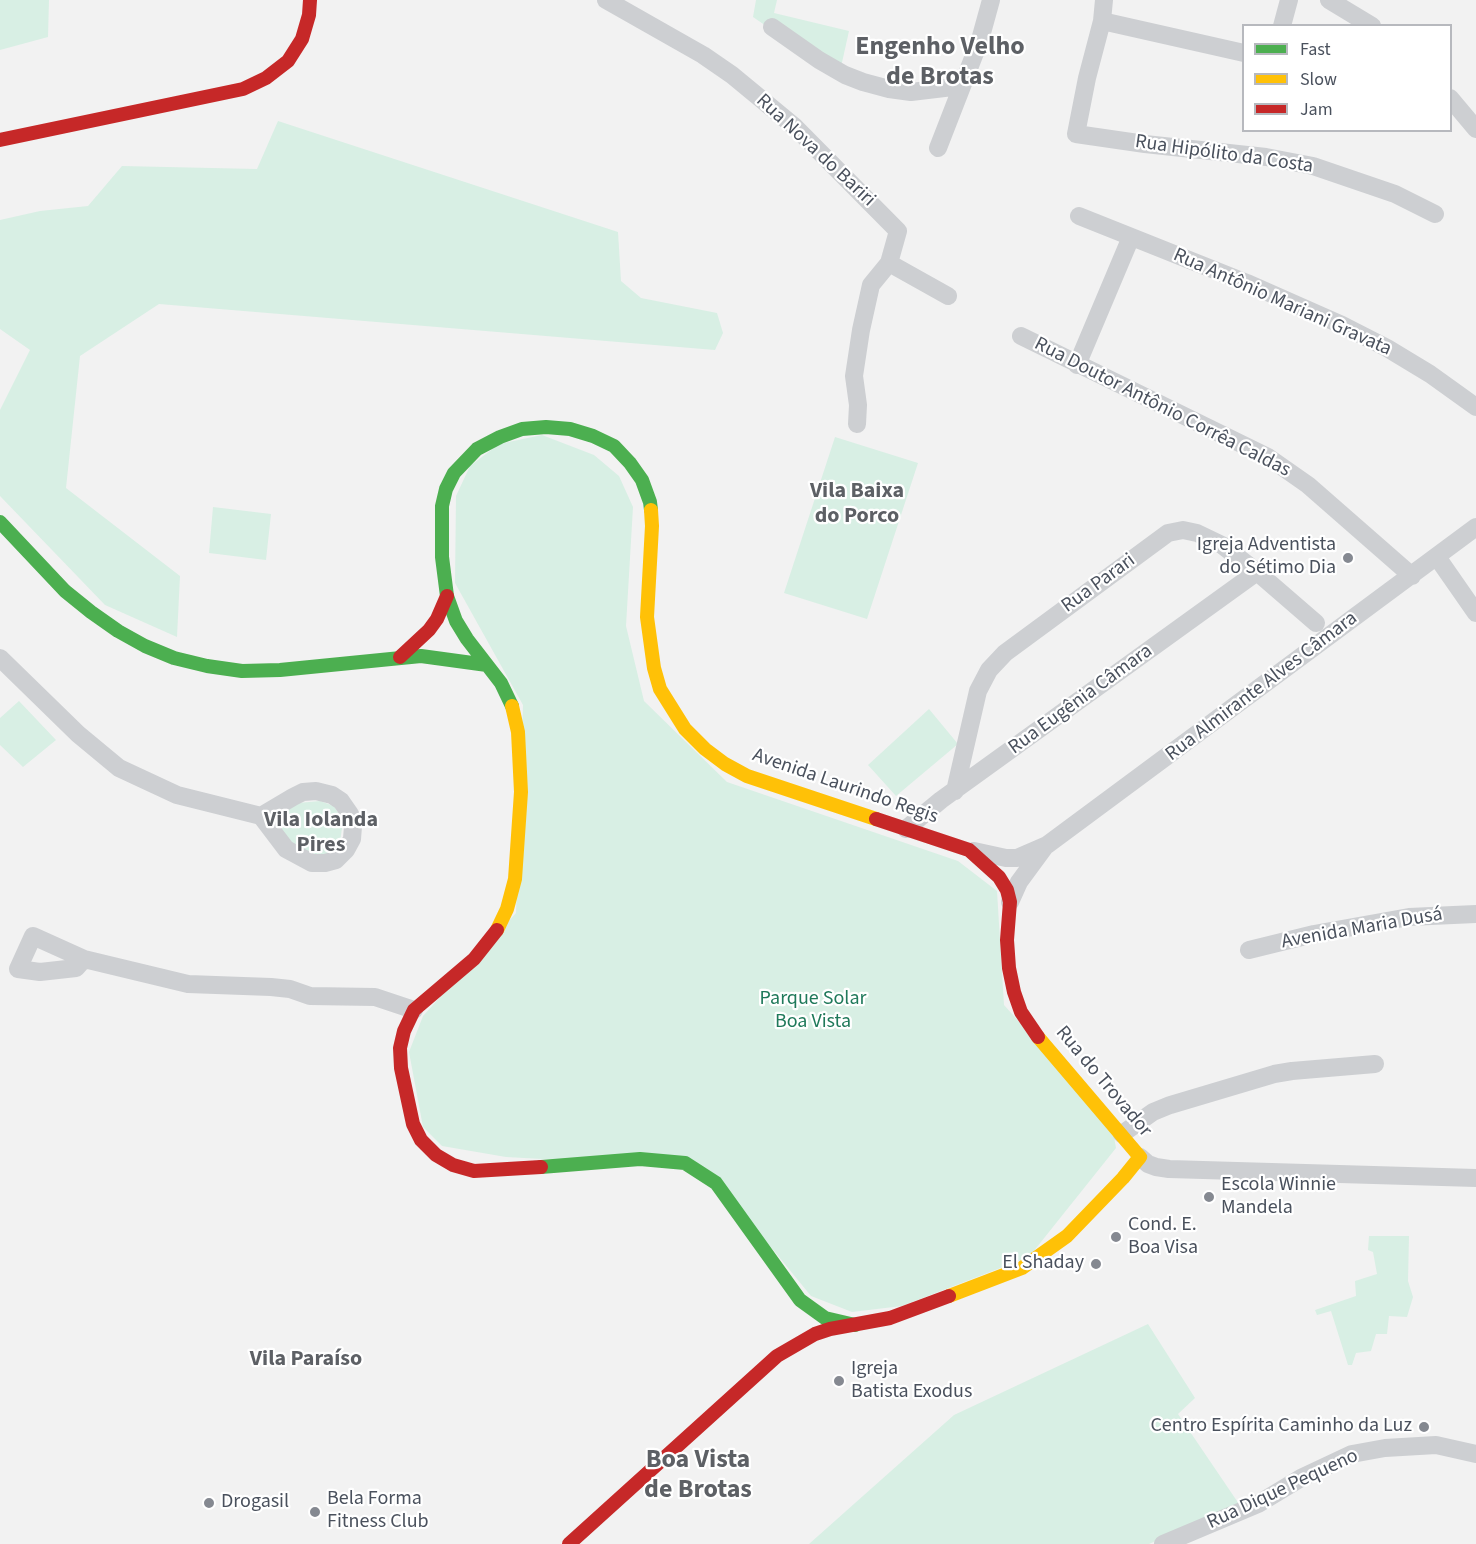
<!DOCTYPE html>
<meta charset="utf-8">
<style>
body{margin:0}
#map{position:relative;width:1476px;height:1544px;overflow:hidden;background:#f2f2f2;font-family:"Source Sans 3",sans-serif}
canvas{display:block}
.legend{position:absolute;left:1242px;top:24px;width:210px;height:108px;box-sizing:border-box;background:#fff;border:2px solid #b7b9be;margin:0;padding:8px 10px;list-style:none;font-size:18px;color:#4a515d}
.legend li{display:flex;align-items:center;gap:12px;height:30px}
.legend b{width:30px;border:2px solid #b7b9be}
</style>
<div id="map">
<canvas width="1476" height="1544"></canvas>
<ul class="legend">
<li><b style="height:8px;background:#4caf50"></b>Fast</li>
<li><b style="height:8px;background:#ffc107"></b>Slow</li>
<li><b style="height:8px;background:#c62828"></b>Jam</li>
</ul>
</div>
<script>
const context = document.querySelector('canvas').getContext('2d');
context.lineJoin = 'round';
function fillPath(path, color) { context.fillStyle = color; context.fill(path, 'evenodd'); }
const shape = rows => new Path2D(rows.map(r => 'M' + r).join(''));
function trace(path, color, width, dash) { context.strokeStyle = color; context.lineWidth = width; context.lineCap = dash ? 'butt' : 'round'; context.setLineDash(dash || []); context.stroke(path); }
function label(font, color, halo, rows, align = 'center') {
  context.font = font + ' "Source Sans 3",sans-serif'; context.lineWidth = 4.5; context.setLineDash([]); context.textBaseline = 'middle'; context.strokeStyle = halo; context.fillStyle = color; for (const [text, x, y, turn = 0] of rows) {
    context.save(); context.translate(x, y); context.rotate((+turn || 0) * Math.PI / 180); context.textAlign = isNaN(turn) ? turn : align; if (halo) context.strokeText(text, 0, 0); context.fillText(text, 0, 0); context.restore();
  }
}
fillPath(shape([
 [0,0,49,0,48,37,0,50],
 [756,0,777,0,774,13,849,31,839,76,753,17],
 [278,121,618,232,621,281,641,298,717,313,723,333,715,350,159,304,80,356,66,488,180,576,177,637,105,605,0,496,0,410,30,350,0,329,0,220,40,211,88,206,122,166,257,169],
 [542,435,594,455,619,476,633,507,626,626,644,701,727,782,958,861,997,891,1004,1005,1112,1125,1116,1148,1029,1257,902,1306,852,1312,811,1296,706,1168,506,1157,442,1146,423,1127,409,1052,423,1016,516,913,523,705,455,583,456,496,470,466,499,444],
 [835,437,918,463,867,619,784,593],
 [213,507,271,514,266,560,209,553],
 [19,701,56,740,23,767,0,745,0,718],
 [929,709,958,744,896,796,868,765],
 [320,801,334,806,343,821,340,842,331,854,312,855,292,847,282,833,280,816,298,803],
 [1369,1236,1409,1236,1408,1281,1413,1297,1407,1317,1389,1316,1387,1334,1376,1334,1371,1351,1356,1353,1352,1365,1348,1365,1331,1311,1317,1315,1315,1310,1356,1296,1355,1281,1377,1274,1373,1252,1368,1250],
 [1148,1324,1195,1398,1178,1414,1239,1504,1149,1544,809,1544,954,1415]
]), '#d8efe4');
trace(shape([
 [606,0,703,55,732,75,795,127,898,231,889,263,871,285,861,330,854,376,858,405,857,424],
 [1104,0,1102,21,1087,78,1076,134,1145,144,1266,157,1313,166,1395,194,1435,214],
 [1329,0,1372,26],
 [1102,21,1244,53],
 [1282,26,1289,0],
 [772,27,819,60,845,75,863,82,889,89,911,92,961,86],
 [1450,98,1476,129],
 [938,148,980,40,991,0],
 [1079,216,1247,283,1342,325,1387,348,1430,374,1476,407],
 [889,263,948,296],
 [1021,336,1268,457,1308,485,1412,576],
 [1077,365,1131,237],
 [1437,557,1476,613],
 [0,658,78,734,119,768,177,795,261,816],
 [316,791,332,795,341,801,350,814,353,826,352,839,346,850,336,860,325,863,312,863,286,849,261,816,293,797,303,792,316,791],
 [955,791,978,691,989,670,1005,653,1168,533,1183,530,1197,533,1222,545,1257,572,1316,623],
 [906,829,941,800,1257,572],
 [974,851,1006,858,1017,858,1047,845,1476,527],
 [1010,902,1019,882,1044,848],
 [1249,950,1314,934,1409,917,1476,914],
 [84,959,76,968,40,972,18,969,33,936,84,959,188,984,271,987,290,989,310,996,375,997,414,1010],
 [1122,1134,1153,1112,1170,1105,1274,1074,1292,1071,1375,1064],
 [1140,1157,1148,1164,1156,1167,1169,1169,1476,1178],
 [1163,1544,1258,1504,1301,1478,1352,1454,1385,1448,1436,1445,1476,1454]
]), '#cdcfd2', 18);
trace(shape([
 [0,522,65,591,91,612,118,631,145,646,174,658,207,666,242,671,280,670,421,656,487,665],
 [512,706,501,683,467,639,456,621,447,596,442,557,442,506,446,489,454,473,477,449,500,437,522,429,546,427,570,429,593,436,614,446,630,463,642,480,650,502,651,510],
 [541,1167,640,1159,685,1163,716,1183,800,1300,825,1318,855,1325]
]), '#4caf50', 14);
trace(shape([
 [651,510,652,526,647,617,654,668,660,689,685,729,705,749,725,764,747,776,876,819],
 [497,930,507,909,515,879,521,792,518,732,512,706],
 [949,1296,1022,1268,1067,1236,1123,1178,1140,1157,1038,1037]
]), '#ffc107', 14);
trace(shape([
 [0,140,243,89,266,78,288,61,302,39,309,15,310,0],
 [400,657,429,630,437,619,447,596],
 [876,819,969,850,999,877,1007,890,1010,902,1007,940,1009,968,1014,992,1021,1012,1038,1037],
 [497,930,474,959,414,1010,404,1031,400,1048,401,1068,413,1124,421,1140,436,1155,453,1165,474,1171,541,1167],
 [569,1544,777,1356,815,1334,830,1329,890,1318,949,1296]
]), '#c62828', 14);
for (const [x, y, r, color] of [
 [1348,558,6,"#858991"],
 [1209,1197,6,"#858991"],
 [1116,1237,6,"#858991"],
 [1096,1264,6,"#858991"],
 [839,1381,6,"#858991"],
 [1424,1427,6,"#858991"],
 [209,1503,6,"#858991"],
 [315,1512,6,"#858991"]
]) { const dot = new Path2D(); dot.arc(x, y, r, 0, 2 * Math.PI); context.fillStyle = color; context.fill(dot); trace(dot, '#fff', 2); }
label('20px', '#4a515d', '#fff', [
 ["Rua Nova do Bariri",815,151,43],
 ["Rua Hipólito da Costa",1224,155,8],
 ["Rua Antônio Mariani Gravata",1282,303,24],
 ["Rua Doutor Antônio Corrêa Caldas",1162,408,27],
 ["Rua Parari",1099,584,-36],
 ["Rua Almirante Alves Câmara",1262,687,-37],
 ["Rua Eugênia Câmara",1081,700,-36],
 ["Avenida Laurindo Regis",845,787,19],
 ["Avenida Maria Dusá",1362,929,-10],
 ["Rua do Trovador",1103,1082,50],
 ["Rua Dique Pequeno",1283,1490,-25]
]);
label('20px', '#4a515d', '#fff', [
 ["Igreja Adventista",1336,546,"right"],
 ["do Sétimo Dia",1336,569,"right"],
 ["Escola Winnie",1221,1186],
 ["Mandela",1221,1209],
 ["Cond. E.",1128,1226],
 ["Boa Visa",1128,1249],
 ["El Shaday",1084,1264,"right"],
 ["Igreja",851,1370],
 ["Batista Exodus",851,1393],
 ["Centro Espírita Caminho da Luz",1412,1427,"right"],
 ["Bela Forma",327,1500],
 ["Fitness Club",327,1523],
 ["Drogasil",221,1503]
], 'left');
label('20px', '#1f795a', '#fff', [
 ["Parque Solar",813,1000],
 ["Boa Vista",813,1023]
]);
label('bold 22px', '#5d6065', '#fff', [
 ["Vila Baixa",857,492],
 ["do Porco",857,517],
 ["Vila Iolanda",321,821],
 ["Pires",321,846],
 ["Vila Paraíso",306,1360]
]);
label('bold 26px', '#5d6065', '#fff', [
 ["Engenho Velho",940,48],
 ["de Brotas",940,78],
 ["Boa Vista",698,1461],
 ["de Brotas",698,1491]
]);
</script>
